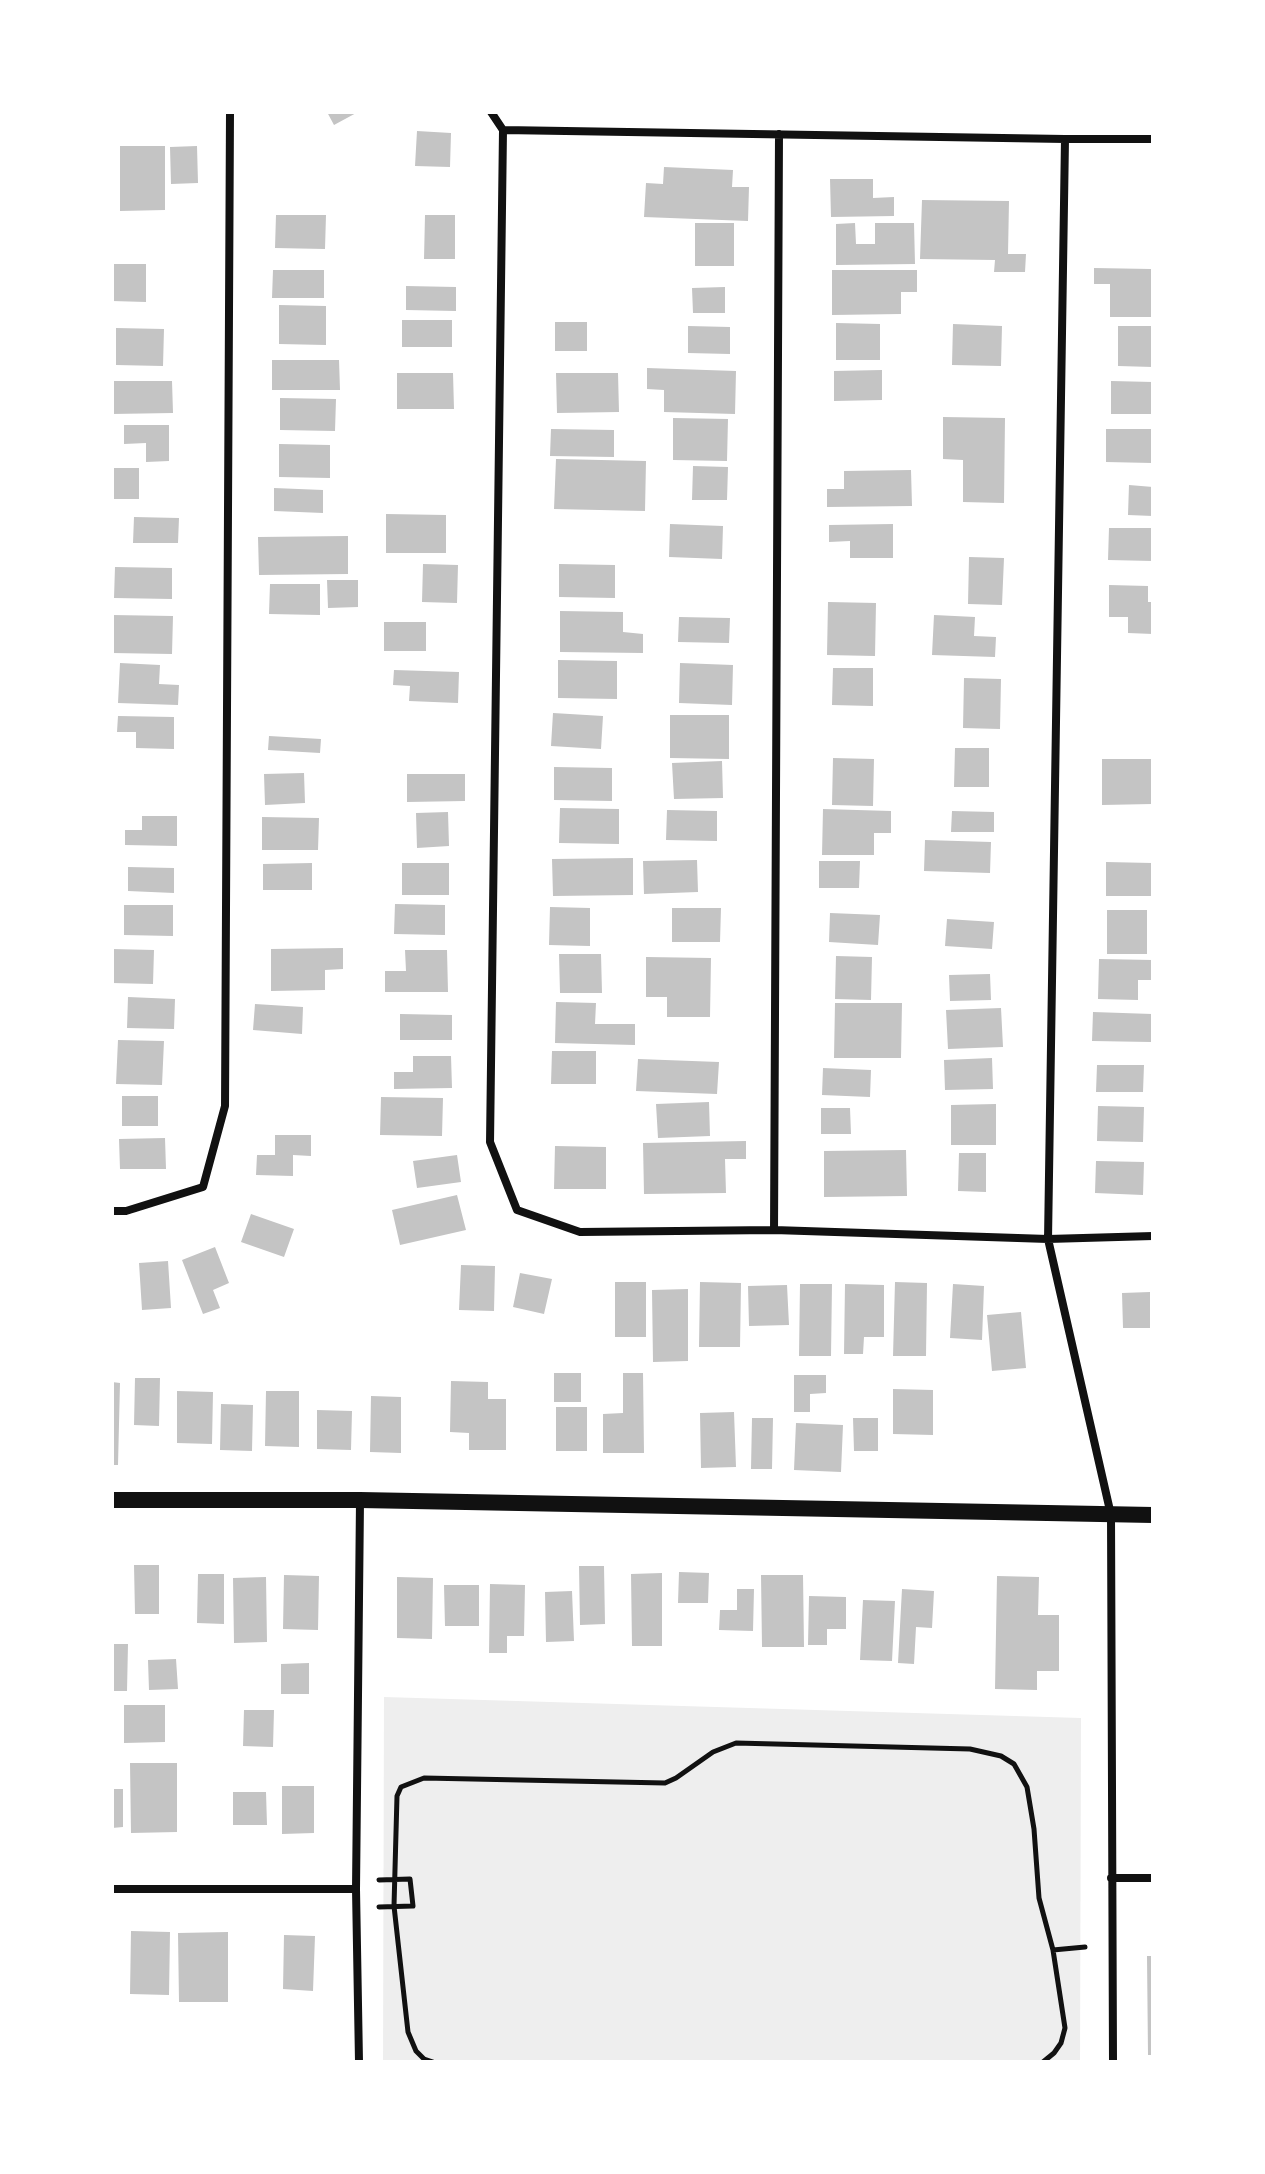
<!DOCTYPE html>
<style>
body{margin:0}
#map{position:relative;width:1265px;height:2174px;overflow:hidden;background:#fff;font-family:"PT Sans Narrow",sans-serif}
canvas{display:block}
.frame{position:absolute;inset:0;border:114px solid #fff;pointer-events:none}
</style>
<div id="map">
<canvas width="1265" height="2174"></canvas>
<div class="frame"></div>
</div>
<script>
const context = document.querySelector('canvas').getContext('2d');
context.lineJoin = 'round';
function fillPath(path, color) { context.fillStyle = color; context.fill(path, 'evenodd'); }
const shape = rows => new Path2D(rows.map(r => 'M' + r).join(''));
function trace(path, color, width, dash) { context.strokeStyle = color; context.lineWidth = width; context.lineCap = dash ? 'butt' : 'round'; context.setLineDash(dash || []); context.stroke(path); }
fillPath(shape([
 [384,1697,1081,1718,1080,2062,383,2062]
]), '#eee');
fillPath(shape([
 [327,112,358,112,334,125],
 [417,131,451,133,450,167,415,166],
 [120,146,165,146,165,210,120,211],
 [197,146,198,183,171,184,170,147],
 [664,167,733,170,732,187,749,187,748,221,644,217,646,183,663,184],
 [830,179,873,179,873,198,894,197,894,216,831,217],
 [922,200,1009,201,1008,254,1026,254,1025,272,994,272,995,260,920,259],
 [276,215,326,215,325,249,275,248],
 [425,215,455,215,455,259,424,259],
 [695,223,734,223,734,266,695,266],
 [855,223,856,244,875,244,875,223,914,223,915,264,836,265,836,224],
 [112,264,146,264,146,302,112,301],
 [1094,268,1151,269,1153,317,1110,317,1110,284,1094,284],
 [273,270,324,270,324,298,272,298],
 [832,270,917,270,917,292,901,292,901,314,832,315],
 [406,286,456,287,456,311,406,310],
 [725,287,725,313,693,313,692,288],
 [279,305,326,306,326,345,279,344],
 [402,320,452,320,452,347,402,347],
 [555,322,587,322,587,351,555,351],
 [836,323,880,324,880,360,836,360],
 [953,324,1002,326,1001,366,952,365],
 [688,326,730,327,730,354,688,353],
 [1118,326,1153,326,1153,367,1118,366],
 [116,328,164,329,163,366,116,365],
 [272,360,339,360,340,390,272,390],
 [647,368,736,371,735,414,664,412,664,390,647,389],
 [882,370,882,400,834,401,834,371],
 [397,373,453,373,454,409,397,409],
 [556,373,618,373,619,412,557,413],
 [112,381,172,381,173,413,112,414],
 [1111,381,1153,382,1153,414,1111,414],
 [280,398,336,399,335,431,280,430],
 [943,417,1005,418,1004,503,963,502,963,460,943,459],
 [673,418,728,419,727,461,673,460],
 [124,425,169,425,169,461,146,462,146,443,124,444],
 [551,429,614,430,614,457,550,456],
 [1106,429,1152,429,1152,463,1106,462],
 [279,444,330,445,330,478,279,477],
 [556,459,646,461,645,511,554,509],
 [693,466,728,467,727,500,692,500],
 [112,468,139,468,139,499,112,499],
 [911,470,912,506,827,507,827,489,844,489,844,471],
 [1129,485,1153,487,1153,516,1128,515],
 [274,488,323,490,323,513,274,511],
 [386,514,446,515,446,553,386,553],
 [134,517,179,518,178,543,133,543],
 [670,524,723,526,722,559,669,557],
 [893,524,893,558,850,558,850,541,829,542,829,525],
 [1109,528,1153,528,1153,561,1108,560],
 [348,536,348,574,259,575,258,537],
 [969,557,1004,558,1002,605,968,604],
 [423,564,458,565,457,603,422,602],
 [559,564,615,565,615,598,559,597],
 [115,567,172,568,172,599,114,598],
 [327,580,358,580,358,607,328,608],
 [270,584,320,584,320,615,269,614],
 [1109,585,1148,586,1148,602,1153,602,1153,634,1128,633,1128,617,1109,617],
 [828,602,876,603,875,656,827,655],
 [560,611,623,612,623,632,643,634,643,653,560,652],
 [112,615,173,616,172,654,112,653],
 [934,615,975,617,974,636,996,637,995,657,932,655],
 [679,617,730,618,729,643,678,642],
 [384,622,426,622,426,651,384,651],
 [558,660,617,661,617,699,558,698],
 [120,663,160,665,159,684,179,685,178,705,118,703],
 [680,663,733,665,732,705,679,703],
 [833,668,873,668,873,706,832,705],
 [394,670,459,672,458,703,409,701,410,686,393,685],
 [964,678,1001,679,1000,729,963,728],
 [553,713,603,716,601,749,551,746],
 [670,715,729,715,729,759,670,758],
 [118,716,174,717,174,749,136,748,136,732,117,732],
 [269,736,321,739,320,753,268,750],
 [955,748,989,748,989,787,954,787],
 [833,758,874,759,873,806,832,805],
 [1102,759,1152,759,1152,804,1102,805],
 [722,761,723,798,674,799,672,763],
 [554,767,612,768,612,801,554,800],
 [304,773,305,803,265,805,264,774],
 [407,774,465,774,465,801,407,802],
 [560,808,619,809,619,844,559,843],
 [823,809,891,811,891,833,874,833,874,855,822,855],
 [667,810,717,811,717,841,666,840],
 [952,811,994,812,994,832,951,832],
 [448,812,449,846,417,848,416,813],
 [142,816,177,816,177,846,125,845,125,830,142,830],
 [262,817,319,818,318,850,262,850],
 [925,840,991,842,990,873,924,871],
 [633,858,633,895,553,896,552,859],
 [697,860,698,892,644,894,643,861],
 [819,861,860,861,859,888,819,888],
 [1106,862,1152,863,1151,896,1106,896],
 [312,863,312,890,263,890,263,864],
 [402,863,449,863,449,895,402,895],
 [128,867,174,868,174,893,128,891],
 [395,904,445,905,445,935,394,934],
 [124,905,173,905,173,936,124,935],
 [550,907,590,908,590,946,549,945],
 [672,908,721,908,720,942,672,942],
 [1107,910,1147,910,1147,954,1107,954],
 [830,913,880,915,878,945,829,942],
 [947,919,994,922,992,949,945,946],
 [343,948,343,969,325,970,325,990,271,991,271,949],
 [112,949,154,950,153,984,112,983],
 [405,950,447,950,448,992,385,992,385,971,406,971],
 [559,954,601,954,602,993,560,993],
 [836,956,872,957,871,1000,835,999],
 [646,957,711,958,710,1017,667,1017,667,997,646,997],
 [1099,959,1153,960,1153,980,1138,980,1138,1000,1098,999],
 [990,974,991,1000,950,1001,949,975],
 [128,997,175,999,174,1029,127,1028],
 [556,1002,596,1003,595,1024,635,1024,635,1045,555,1043],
 [835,1003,902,1003,901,1058,834,1058],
 [255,1004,303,1007,302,1034,253,1030],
 [1001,1008,1003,1047,948,1049,946,1010],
 [1093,1012,1152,1014,1151,1042,1092,1041],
 [400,1014,452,1015,452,1040,400,1040],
 [118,1040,164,1041,162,1085,116,1084],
 [552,1051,596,1051,596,1084,551,1084],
 [413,1056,451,1056,452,1088,394,1089,394,1072,413,1072],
 [992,1058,993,1089,945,1090,944,1060],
 [638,1059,719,1062,717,1094,636,1091],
 [1097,1065,1144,1065,1143,1092,1096,1092],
 [823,1068,871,1070,870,1097,822,1095],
 [122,1096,158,1096,158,1126,122,1126],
 [381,1097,443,1098,442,1136,380,1135],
 [709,1102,710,1136,658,1138,656,1104],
 [996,1104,996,1145,951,1145,951,1105],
 [1098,1106,1144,1107,1143,1142,1097,1141],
 [821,1108,850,1108,851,1134,821,1134],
 [275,1135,311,1135,311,1156,293,1155,293,1176,256,1175,257,1155,275,1155],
 [165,1138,166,1169,120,1169,119,1139],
 [746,1141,746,1159,725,1159,726,1193,644,1194,643,1143],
 [555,1146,606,1147,606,1189,554,1189],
 [906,1150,907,1196,824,1197,824,1151],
 [959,1153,986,1153,986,1192,958,1191],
 [457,1155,461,1182,417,1188,413,1161],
 [1096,1161,1144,1162,1143,1195,1095,1193],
 [457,1195,466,1230,400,1245,392,1210],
 [251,1214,294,1229,284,1257,241,1242],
 [215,1247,229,1283,213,1290,220,1308,203,1314,182,1260],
 [168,1261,171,1308,142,1310,139,1263],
 [461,1265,495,1266,494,1311,459,1310],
 [520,1273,552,1279,544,1314,513,1307],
 [615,1282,646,1282,646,1337,615,1337],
 [700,1282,741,1283,740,1347,699,1347],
 [895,1282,927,1283,926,1356,893,1356],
 [800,1284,832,1284,831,1356,799,1356],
 [845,1284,884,1285,884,1337,864,1337,863,1354,844,1354],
 [953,1284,984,1286,982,1340,950,1338],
 [787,1285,789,1325,749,1326,748,1286],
 [688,1289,688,1361,653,1362,652,1290],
 [1150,1292,1150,1328,1123,1328,1122,1293],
 [1021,1312,1026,1368,992,1371,987,1315],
 [554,1373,581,1373,581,1402,554,1402],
 [623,1373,643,1373,644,1453,603,1453,603,1414,623,1413],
 [794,1375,826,1375,826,1393,810,1394,810,1412,794,1412],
 [135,1378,160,1378,159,1426,134,1425],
 [451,1381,488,1382,488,1399,506,1399,506,1450,469,1450,469,1433,450,1432],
 [112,1382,120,1383,118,1465,112,1465],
 [893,1389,933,1390,933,1435,893,1434],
 [177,1391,213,1392,212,1444,177,1443],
 [266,1391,299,1391,299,1447,265,1446],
 [371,1396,401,1397,401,1453,370,1452],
 [221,1404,253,1405,252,1451,220,1450],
 [556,1407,587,1407,587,1451,556,1451],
 [317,1410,352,1411,351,1450,317,1449],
 [734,1412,736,1467,701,1468,700,1413],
 [752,1418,773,1418,772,1469,751,1469],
 [853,1418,878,1418,878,1451,854,1451],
 [796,1423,843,1425,841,1472,794,1470],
 [134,1565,159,1565,159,1614,135,1614],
 [579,1566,604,1566,605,1624,580,1625],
 [679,1572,709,1573,708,1603,678,1603],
 [662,1573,662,1646,632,1646,631,1574],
 [198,1574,224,1574,224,1624,197,1623],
 [284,1575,319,1576,318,1630,283,1629],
 [761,1575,803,1575,804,1647,762,1647],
 [997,1576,1039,1577,1038,1615,1059,1615,1059,1671,1037,1671,1037,1690,995,1689],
 [266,1577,267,1642,234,1643,233,1578],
 [397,1577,433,1578,432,1639,397,1638],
 [490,1584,525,1585,524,1636,507,1636,507,1653,489,1653],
 [444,1585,479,1585,479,1626,445,1626],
 [737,1589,754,1589,753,1631,719,1630,720,1610,737,1610],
 [902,1589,934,1591,932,1628,916,1627,914,1664,898,1663],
 [572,1591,574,1641,546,1642,545,1592],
 [809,1596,846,1597,846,1629,827,1629,827,1645,808,1645],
 [863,1600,895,1601,892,1661,860,1660],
 [112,1644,128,1644,127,1691,112,1691],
 [176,1659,178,1689,149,1690,148,1660],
 [309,1663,309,1694,281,1694,281,1664],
 [124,1705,165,1705,165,1742,124,1743],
 [244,1710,274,1710,273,1747,243,1746],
 [130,1763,177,1763,177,1832,131,1833],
 [282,1786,314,1786,314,1833,282,1834],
 [112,1789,123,1789,123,1827,112,1828],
 [233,1792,266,1792,267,1825,233,1825],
 [131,1931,170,1932,169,1995,130,1994],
 [228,1932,228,2002,179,2002,178,1933],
 [284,1935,315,1936,313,1991,283,1989],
 [1147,1956,1153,1956,1153,2055,1148,2055]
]), '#c4c4c4');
trace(shape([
 [379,1907,413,1906,410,1879,379,1880],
 [1053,1950,1085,1947],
 [433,2062,424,2059,416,2051,408,2032,394,1906,397,1796,401,1787,424,1778,665,1783,676,1778,713,1752,736,1743,970,1749,1001,1756,1014,1764,1027,1787,1034,1829,1039,1898,1053,1950,1065,2028,1061,2043,1054,2053,1043,2062]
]), '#111', 5);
trace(shape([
 [491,112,503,130,490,1142,517,1210,580,1232,774,1230,1048,1239,1153,1236],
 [503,130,1065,139,1153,139],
 [1065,139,1048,1239,1111,1515,1113,2062],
 [112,1211,126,1211,203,1187,225,1106,230,112],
 [774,1230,779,134],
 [1111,1878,1153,1878],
 [112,1889,356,1889],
 [359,2062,356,1889,360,1501]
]), '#111', 8);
trace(shape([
 [112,1500,360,1500,1153,1515]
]), '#111', 16);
</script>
